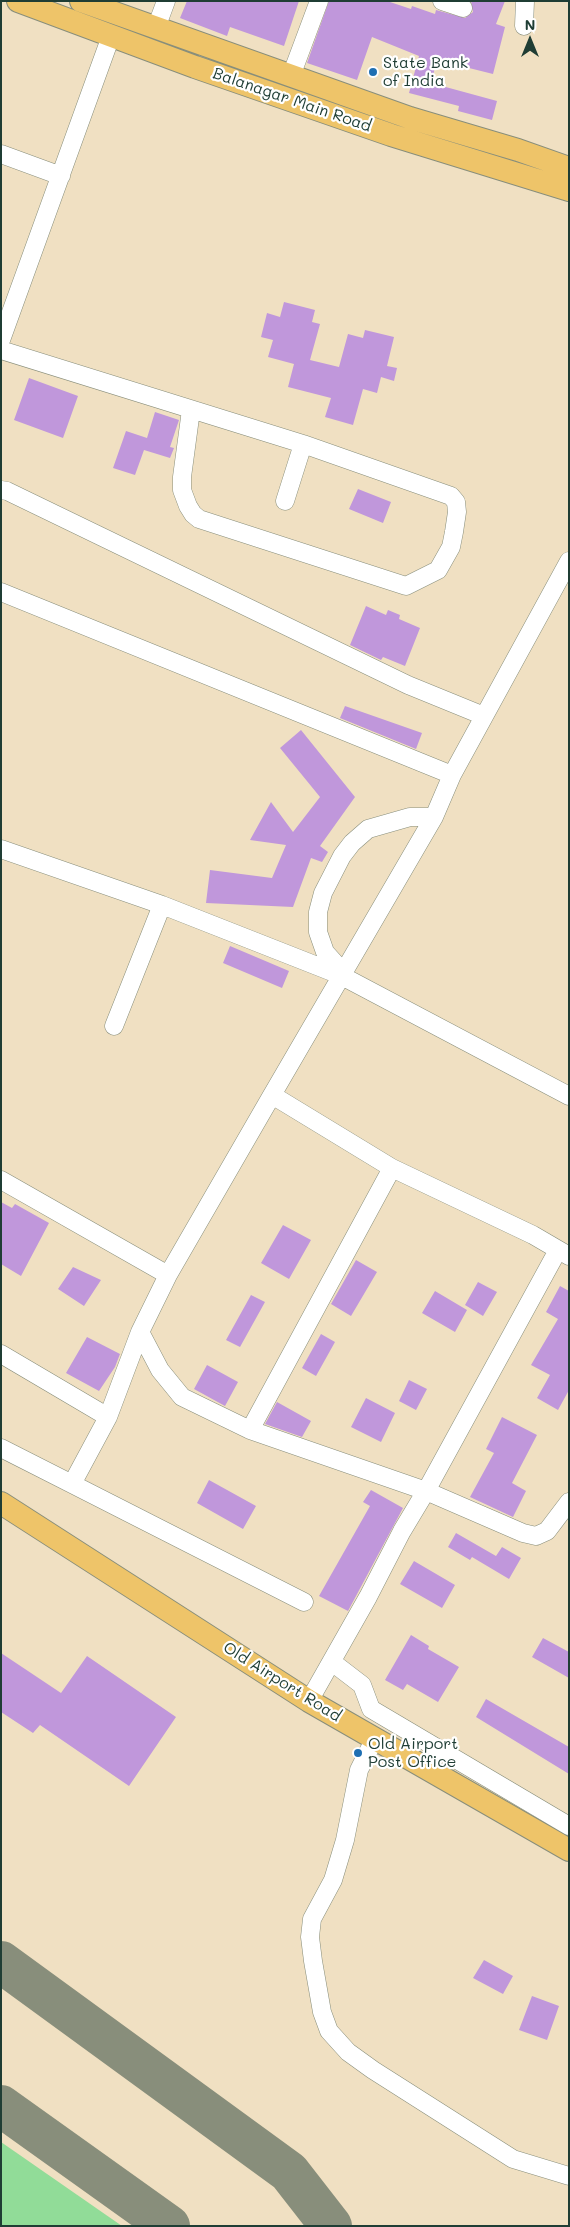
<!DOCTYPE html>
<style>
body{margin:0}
#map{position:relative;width:570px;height:2227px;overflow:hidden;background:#f0e0c2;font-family:Mali,sans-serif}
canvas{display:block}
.frame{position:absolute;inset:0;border:2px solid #1f3d34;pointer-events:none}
.north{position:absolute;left:505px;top:15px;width:50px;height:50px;-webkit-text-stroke:4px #fff;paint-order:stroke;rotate:0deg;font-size:14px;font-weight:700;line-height:20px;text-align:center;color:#1f3d34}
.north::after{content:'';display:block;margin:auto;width:18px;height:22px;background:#1f3d34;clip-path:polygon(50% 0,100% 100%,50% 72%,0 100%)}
</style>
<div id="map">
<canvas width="570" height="2227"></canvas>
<div class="frame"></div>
<div class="north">N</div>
</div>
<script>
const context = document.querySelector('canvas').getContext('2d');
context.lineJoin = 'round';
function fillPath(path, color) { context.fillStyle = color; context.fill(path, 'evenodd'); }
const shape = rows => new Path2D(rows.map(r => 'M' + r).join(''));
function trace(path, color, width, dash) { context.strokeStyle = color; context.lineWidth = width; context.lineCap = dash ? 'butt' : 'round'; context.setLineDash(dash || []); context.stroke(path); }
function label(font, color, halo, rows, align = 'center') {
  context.font = font + ' Mali,sans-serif'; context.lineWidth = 4.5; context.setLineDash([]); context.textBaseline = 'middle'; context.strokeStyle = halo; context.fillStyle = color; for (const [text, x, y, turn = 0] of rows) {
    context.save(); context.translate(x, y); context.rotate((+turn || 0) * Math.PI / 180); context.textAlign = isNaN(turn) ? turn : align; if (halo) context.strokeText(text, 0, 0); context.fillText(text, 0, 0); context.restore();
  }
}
fillPath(shape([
 [1,2142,122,2226,1,2226]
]), '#91dc98');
trace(shape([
 [1,1962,289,2172,331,2226],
 [1,2106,169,2226]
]), '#888e7b', 42);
fillPath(shape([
 [187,1,299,1,284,46,230,27,227,36,180,18],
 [329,1,387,1,411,9,412,6,435,14,436,10,465,18,473,12,471,1,505,1,496,24,505,27,493,74,437,60,431,83,497,101,492,120,458,111,459,106,409,93,419,56,372,37,357,80,307,63],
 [284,302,315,310,312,322,320,324,310,360,339,367,348,334,363,338,365,330,394,337,387,366,397,368,394,381,381,377,377,393,363,389,353,425,325,417,331,398,288,387,294,364,268,357,273,340,261,337,267,313,280,317],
 [29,378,78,396,63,438,14,420],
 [155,412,179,420,170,447,174,448,170,458,144,450,135,475,113,468,126,431,147,438],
 [358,489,391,502,383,523,349,509],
 [366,606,386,615,388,610,400,615,399,619,420,628,405,666,383,657,381,660,350,645],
 [345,706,422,733,416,749,340,718],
 [301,730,355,797,320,846,328,852,322,862,311,858,293,907,206,903,210,870,272,878,286,845,250,840,271,802,293,832,320,797,280,748],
 [230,946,289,971,282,988,223,963],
 [1,1202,12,1208,15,1204,49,1223,21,1276,1,1264],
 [283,1225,311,1240,289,1279,261,1263],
 [356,1260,377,1272,351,1316,331,1304],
 [73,1267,101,1280,84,1306,58,1289],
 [478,1282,497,1292,483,1316,465,1305],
 [560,1286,569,1291,569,1390,558,1410,537,1398,550,1375,531,1365,558,1319,546,1312],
 [435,1291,467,1310,455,1332,422,1313],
 [251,1295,265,1302,240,1347,226,1340],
 [321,1334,335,1342,316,1376,302,1368],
 [87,1337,120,1354,115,1367,99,1391,66,1373],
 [207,1365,238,1382,225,1406,194,1389],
 [409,1380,427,1389,416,1410,399,1401],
 [366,1398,395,1413,381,1442,351,1427],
 [277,1402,311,1421,302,1437,265,1424],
 [502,1417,537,1435,512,1483,526,1491,513,1517,470,1497,494,1453,486,1449],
 [209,1480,256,1506,243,1529,197,1503],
 [371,1490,403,1508,348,1611,319,1596,370,1506,363,1502],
 [456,1533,496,1556,502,1547,521,1558,509,1579,472,1557,470,1560,448,1547],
 [414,1561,455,1585,442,1608,400,1584],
 [411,1635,429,1646,428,1649,459,1667,438,1702,407,1684,403,1690,385,1680],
 [543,1638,569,1652,569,1678,532,1657],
 [1,1653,61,1693,87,1656,176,1717,129,1786,40,1725,33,1733,1,1712],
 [486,1699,569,1747,569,1774,476,1717],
 [484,1960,513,1976,503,1994,473,1978],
 [532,1996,559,2006,547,2040,519,2030]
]), '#c097db');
const minor = shape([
 [442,1,463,8],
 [524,26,525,1],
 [156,28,166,1],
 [291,76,319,1],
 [1,154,61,176],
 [1,340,111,36],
 [1,350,303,444,451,496,456,502,457,512,454,532,451,547,438,570,406,586,199,519,193,514,188,506,182,490,182,477,191,410],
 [1,490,7,491,408,685,484,716],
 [285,501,303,444],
 [1,592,452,775],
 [1,849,162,905,340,975,569,1096],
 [343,972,325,952,318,932,318,912,323,893,342,856,352,843,368,829,410,817,434,817],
 [114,1026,162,905],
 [272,1095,434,817,452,775,569,561],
 [1,1180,168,1275],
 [558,1250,426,1491,250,1430,182,1397,160,1370,140,1332,168,1275,272,1095,392,1168,533,1235,569,1256],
 [1,1354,108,1417],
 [250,1430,392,1168],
 [1,1448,72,1484,108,1417,140,1332],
 [72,1484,304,1602],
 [332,1662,362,1685,371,1709,569,1826],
 [309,1701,368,1597,402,1531,426,1491,523,1533,536,1536,547,1531,569,1502],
 [375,1738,359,1770,345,1840,333,1880,312,1919,310,1937,313,1961,322,2012,329,2031,348,2052,373,2070,513,2159,569,2176]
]);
const major = shape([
 [18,1,195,67,391,135,569,190],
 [81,1,410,118,518,150,569,168],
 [1,1503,309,1701,569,1850]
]);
trace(minor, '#888e7b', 19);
trace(major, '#888e7b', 24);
trace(minor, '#fff', 18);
trace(major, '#eec469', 22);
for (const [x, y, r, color] of [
 [373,72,5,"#1f6fb2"],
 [358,1753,5,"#1f6fb2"]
]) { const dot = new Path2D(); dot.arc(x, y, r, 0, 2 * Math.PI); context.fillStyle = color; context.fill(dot); trace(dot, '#fff', 2); }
label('16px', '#1f3d34', '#fff', [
 ["State Bank",383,63],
 ["of India",383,81],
 ["Old Airport",368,1744],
 ["Post Office",368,1762]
], 'left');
label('16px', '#1f3d34', '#fff', [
 ["Balanagar Main Road",292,100,19],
 ["Old Airport Road",282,1682,32]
]);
</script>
